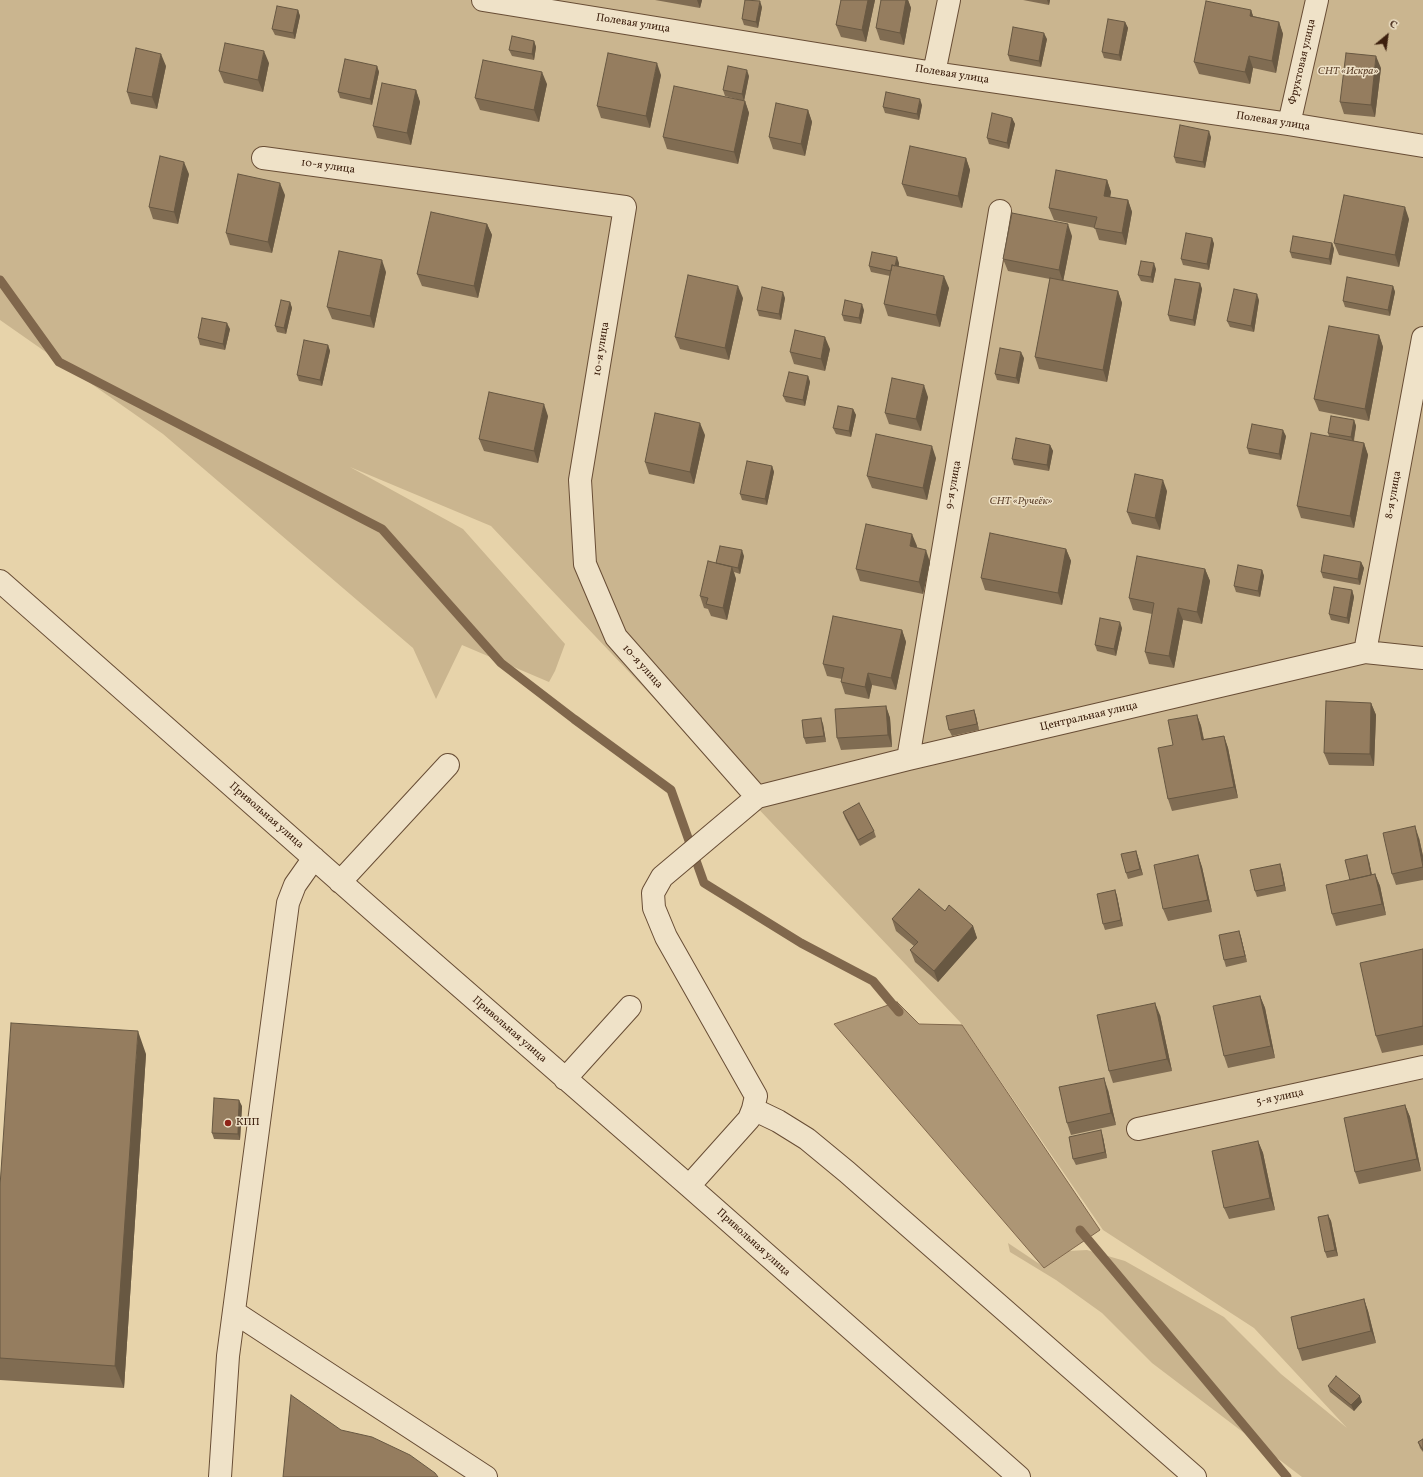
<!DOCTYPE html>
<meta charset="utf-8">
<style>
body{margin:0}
#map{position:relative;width:1423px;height:1477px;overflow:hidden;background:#e7d3aa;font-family:Vollkorn,serif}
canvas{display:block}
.north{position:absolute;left:1367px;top:16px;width:40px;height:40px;-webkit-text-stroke:3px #efe2c8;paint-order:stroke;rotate:29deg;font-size:11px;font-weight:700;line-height:16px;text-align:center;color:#3d200e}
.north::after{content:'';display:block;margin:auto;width:14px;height:18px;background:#3d200e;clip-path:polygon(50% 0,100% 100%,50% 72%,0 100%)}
</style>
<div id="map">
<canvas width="1423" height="1477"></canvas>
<div class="north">С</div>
</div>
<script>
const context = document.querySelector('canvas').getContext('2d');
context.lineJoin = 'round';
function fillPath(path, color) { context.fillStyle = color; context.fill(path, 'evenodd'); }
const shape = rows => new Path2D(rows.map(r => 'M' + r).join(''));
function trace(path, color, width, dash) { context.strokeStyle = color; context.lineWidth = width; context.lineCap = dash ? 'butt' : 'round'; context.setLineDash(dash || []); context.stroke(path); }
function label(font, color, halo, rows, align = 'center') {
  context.font = font + ' Vollkorn,serif'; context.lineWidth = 3; context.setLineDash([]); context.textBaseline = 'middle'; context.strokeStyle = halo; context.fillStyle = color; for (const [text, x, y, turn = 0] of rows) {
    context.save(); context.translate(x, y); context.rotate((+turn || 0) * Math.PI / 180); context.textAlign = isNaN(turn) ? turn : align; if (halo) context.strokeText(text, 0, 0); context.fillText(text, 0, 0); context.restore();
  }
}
fillPath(shape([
 [0,0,1423,0,1423,1477,1302,1477,1152,1363,1102,1313,1056,1280,1010,1252,1008,1243,1044,1267,1068,1251,1087,1250,1125,1261,1224,1317,1281,1374,1347,1428,1254,1328,1103,1230,960,1022,491,526,350,467,463,529,565,644,555,671,549,682,462,645,436,699,413,648,163,434,0,320]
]), '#cab58f');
const water = shape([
 [897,1002,919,1024,962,1025,1100,1230,1044,1268,834,1024,897,1002]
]);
fillPath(water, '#ad9675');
trace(water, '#80674c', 1);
trace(shape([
 [0,280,59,362,382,529,501,663,574,719,671,790,704,883,801,943,873,981,899,1012],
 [1080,1230,1287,1477]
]), '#80674c', 9);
const minor = shape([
 [483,0,934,73,1289,124,1423,146],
 [934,73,949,0],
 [1289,124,1317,0],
 [263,158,625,207,580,480,585,564,616,637,757,797],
 [0,581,385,921,689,1186,1019,1477],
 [1365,652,1423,338],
 [908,759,1000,211],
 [340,882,448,765],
 [565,1079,630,1007],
 [753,1109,778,1121,807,1139,847,1172,1195,1477],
 [1138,1129,1423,1067],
 [689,1186,749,1119,753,1109,756,1096,666,937,654,908,653,893,662,877,757,797,908,759,1365,652,1423,658],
 [234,1312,486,1477],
 [220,1477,228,1356,288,903,295,885,314,858]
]);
trace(minor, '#684d35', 24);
trace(minor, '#efe2c8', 22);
fillPath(shape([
 [655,0,702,0,700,8],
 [841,0,875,0,866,42,841,37,836,25],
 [881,0,908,0,911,8,904,45,880,40,876,28],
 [1023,0,1050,0,1049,5],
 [762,7,758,28,744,25,742,19],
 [298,10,300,16,295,39,275,35,272,29],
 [1251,10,1253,16,1279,22,1283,34,1276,73,1253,68,1250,84,1199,74,1194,62],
 [1125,22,1128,28,1121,61,1104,58,1102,52],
 [1047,39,1041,67,1010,61,1008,55],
 [534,41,536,47,534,60,512,56,509,50],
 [269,63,263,92,224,83,219,71],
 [166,66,157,109,131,104,127,92],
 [377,66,379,72,372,105,340,98,338,92],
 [1381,68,1375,117,1344,114,1340,102],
 [661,75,650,128,601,118,597,106],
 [749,76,744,101,725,96,723,90],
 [547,84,539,122,480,110,475,98],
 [416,90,420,102,411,145,377,138,373,126],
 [745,101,749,113,738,164,667,149,663,137],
 [922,105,919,120,885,113,883,107],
 [808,110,812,122,805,156,773,149,769,137],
 [1012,118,1015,124,1009,149,989,144,987,138],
 [1211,137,1205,168,1176,163,1174,157],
 [966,158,970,170,962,208,907,196,902,184],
 [189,174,178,224,153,219,149,207],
 [1107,180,1111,192,1110,197,1128,200,1132,212,1126,245,1099,240,1095,228,1054,220,1049,208],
 [285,195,272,253,230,245,226,233],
 [1409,219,1399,267,1339,255,1334,243],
 [487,224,492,235,478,298,422,286,417,274],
 [1072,236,1063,281,1118,291,1122,303,1107,382,1039,369,1035,357,1050,279,1008,271,1003,259],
 [1212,238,1214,244,1209,270,1183,265,1181,259],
 [1332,243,1334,249,1331,265,1292,258,1290,252],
 [899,263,899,267,949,288,940,327,888,316,884,304,890,276,871,272,869,266],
 [1156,269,1153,283,1141,281,1138,275],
 [386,272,374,328,332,319,327,307],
 [1200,283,1202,289,1195,326,1170,321,1168,315],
 [1393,286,1395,292,1390,316,1345,307,1343,301],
 [743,298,729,360,680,349,675,337],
 [785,298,781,320,759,316,757,310],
 [1259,300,1254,332,1230,327,1227,321],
 [290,302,292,308,286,334,277,332,275,326],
 [864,310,861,324,844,321,842,315],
 [230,329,225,350,200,345,198,338],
 [1379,335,1383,347,1369,421,1319,411,1314,399],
 [328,345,330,351,322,386,299,381,297,375],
 [830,349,825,371,794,364,790,352],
 [1024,358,1019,384,997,380,995,374],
 [808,376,810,382,805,406,786,402,783,396],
 [928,397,921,431,889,424,885,413],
 [853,409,856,415,851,437,836,434,833,428],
 [548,416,538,463,484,451,479,439],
 [1354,420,1356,426,1354,441,1364,443,1368,455,1354,528,1301,518,1297,506,1329,436,1328,433],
 [705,435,694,484,649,474,645,462],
 [1286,436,1281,460,1249,454,1247,448],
 [1050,445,1053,451,1049,471,1014,465,1012,459],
 [936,458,927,500,872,488,867,476],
 [772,466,774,472,767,505,742,500,740,494],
 [1167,491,1160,530,1132,524,1127,512],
 [917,546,916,548,930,562,923,594,860,581,856,569],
 [1066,549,1071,561,1062,605,985,590,981,578],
 [744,556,740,574,734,572,736,579,727,620,711,616,708,609,704,608,700,596,716,563],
 [1361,562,1364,568,1360,585,1323,578,1321,572],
 [1205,569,1210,581,1202,624,1183,620,1174,668,1149,664,1145,652,1152,614,1133,610,1129,598],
 [1262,570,1264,576,1260,597,1236,592,1234,586],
 [1352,590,1354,597,1349,624,1331,620,1329,614],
 [1122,628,1116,656,1097,651,1095,645],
 [902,630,906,642,896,690,872,685,869,699,845,694,841,682,842,679,827,676,823,664],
 [1371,703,1376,715,1374,766,1329,765,1324,753],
 [886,706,890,718,892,747,841,750,837,738],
 [974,710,976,716,979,730,952,736,949,730],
 [1197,715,1201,726,1204,739,1224,736,1228,748,1238,798,1172,811,1168,799,1173,745],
 [823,724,826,742,806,744,804,738],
 [843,812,874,831,876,837,860,846,845,818],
 [1419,838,1423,856,1423,880,1396,885,1392,874],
 [1136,851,1138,857,1143,875,1128,879,1126,873],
 [1198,855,1202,867,1212,912,1168,921,1163,909],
 [1369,861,1372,875,1375,874,1380,886,1386,915,1336,926,1332,914,1350,880],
 [1282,870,1286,891,1257,897,1255,891],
 [1115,890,1117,896,1123,926,1105,930,1103,924],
 [945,911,973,926,977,938,938,982,915,962,910,950,914,946,896,931,892,919],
 [1239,931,1241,937,1247,962,1226,967,1224,960],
 [1423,949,1423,1045,1382,1053,1376,1036],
 [1260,996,1265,1008,1275,1058,1228,1068,1224,1056],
 [1160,1015,1172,1071,1113,1083,1109,1071],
 [146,1054,124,1388,0,1380,0,1186],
 [1108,1090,1116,1125,1071,1135,1067,1123],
 [1405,1105,1410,1117,1421,1171,1359,1184,1355,1172],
 [242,1106,240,1140,214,1139,212,1133],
 [1103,1137,1107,1158,1076,1165,1073,1159],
 [1258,1141,1263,1153,1275,1210,1229,1219,1224,1208],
 [1328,1215,1331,1221,1338,1256,1327,1258,1325,1252],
 [1364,1299,1368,1311,1376,1343,1302,1361,1298,1349],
 [1328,1386,1362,1402,1354,1411,1330,1392],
 [1423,1439,1423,1452,1420,1448,1418,1442]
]), '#806c52');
fillPath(shape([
 [697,0,702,0,700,8],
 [868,0,875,0,866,42,862,30],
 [906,0,908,0,911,8,904,45,900,33],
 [1047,0,1050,0,1049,5],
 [760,1,762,7,758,28,756,22],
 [298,10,300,16,295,39,293,33],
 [1251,10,1255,22,1250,16],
 [1125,22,1128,28,1121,61,1119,55],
 [1279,22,1283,34,1276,73,1272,61],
 [1044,33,1047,39,1041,67,1039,61],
 [534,41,536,47,534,60,532,54],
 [264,51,269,63,263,92,258,80],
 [161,54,166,66,157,109,152,97],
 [1249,56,1253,68,1250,84,1245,72],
 [1376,56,1381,68,1375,117,1371,105],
 [657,63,661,75,650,128,646,116],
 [377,66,379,72,372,105,370,99],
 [747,70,749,76,744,101,742,94],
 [542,72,547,84,539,122,534,110],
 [416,90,420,102,411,145,407,133],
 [920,99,922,105,919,120,917,114],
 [745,101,749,113,738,164,734,152],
 [808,110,812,122,805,156,801,144],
 [1012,118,1015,124,1009,149,1007,143],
 [1209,131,1211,137,1205,168,1203,162],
 [966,158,970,170,962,208,958,196],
 [184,162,189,174,178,224,174,212],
 [1107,180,1111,192,1108,208,1104,196],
 [280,183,285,195,272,253,268,242],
 [1128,200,1132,212,1126,245,1122,233],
 [1405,207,1409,219,1399,267,1395,255],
 [487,224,492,235,478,298,474,286],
 [1068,224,1072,236,1063,282,1059,270],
 [1212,238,1214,244,1209,270,1207,264],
 [1332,243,1334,249,1331,265,1329,259],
 [897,257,899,263,896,277,894,271],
 [382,260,386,272,374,328,370,316],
 [1154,263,1156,269,1153,283,1151,277],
 [944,276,949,288,940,327,936,315],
 [1200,283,1202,289,1195,326,1193,320],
 [738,286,743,298,729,360,725,348],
 [1393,286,1395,292,1390,316,1388,310],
 [1118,291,1122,303,1107,382,1103,370],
 [783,292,785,298,781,320,779,314],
 [1257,294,1259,300,1254,332,1251,326],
 [290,302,292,308,286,334,284,328],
 [862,304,864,310,861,324,859,318],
 [227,323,230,329,225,350,223,344],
 [1379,335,1383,347,1369,421,1365,409],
 [825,337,830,349,825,371,821,359],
 [328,345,330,351,322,386,320,380],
 [1021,352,1024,358,1019,384,1016,378],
 [808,376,810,382,805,406,803,400],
 [924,385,928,397,921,431,916,419],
 [544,404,548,416,538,463,534,451],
 [853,409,856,415,851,437,849,431],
 [1354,420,1356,426,1353,443,1351,437],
 [700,423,705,435,694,484,690,472],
 [1283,430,1286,436,1281,460,1279,454],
 [1364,443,1368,455,1354,528,1350,516],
 [1050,445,1053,451,1049,471,1047,465],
 [932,446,936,458,927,500,923,488],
 [772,466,774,472,767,505,765,499],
 [1163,480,1167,491,1160,530,1155,518],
 [912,534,917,546,914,558,910,546],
 [1066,549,1071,561,1062,605,1058,593],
 [742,550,744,556,740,574,738,568],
 [926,550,930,562,923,594,919,582],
 [1361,562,1364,568,1360,585,1358,579],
 [732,567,736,579,727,620,723,608],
 [1205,569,1210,581,1202,624,1197,612],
 [1262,570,1264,576,1260,597,1258,591],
 [1352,590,1354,597,1349,624,1347,618],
 [1178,608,1183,620,1174,668,1169,656],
 [1120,622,1122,628,1116,656,1114,649],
 [902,630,906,642,896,690,891,678],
 [868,673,872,685,869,699,865,687],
 [1371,703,1376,715,1374,766,1370,754],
 [886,706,890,718,892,747,888,735],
 [974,710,976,716,979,730,977,724],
 [1197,715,1201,726,1206,752,1202,740],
 [821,718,823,724,826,742,824,736],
 [1224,736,1228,748,1238,798,1234,787],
 [1415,826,1419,838,1423,856,1423,865],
 [1136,851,1138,857,1143,875,1140,869],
 [1198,855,1202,867,1212,912,1208,900],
 [1367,855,1369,861,1373,881,1371,875],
 [1280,864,1282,870,1286,891,1284,885],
 [1375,874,1380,886,1386,915,1382,904],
 [1115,890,1117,896,1123,926,1121,920],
 [973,926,977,938,938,982,934,971],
 [1239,931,1241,937,1247,962,1245,956],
 [1260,996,1265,1008,1275,1058,1271,1046],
 [1155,1003,1160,1015,1172,1071,1167,1059],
 [138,1031,146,1054,124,1388,115,1366],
 [1104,1078,1108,1090,1116,1125,1111,1113],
 [239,1100,242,1106,240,1140,238,1134],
 [1405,1105,1410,1117,1421,1171,1417,1159],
 [1101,1130,1103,1137,1107,1158,1105,1152],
 [1258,1141,1263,1153,1275,1210,1270,1198],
 [1328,1215,1331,1221,1338,1256,1335,1250],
 [1364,1299,1368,1311,1376,1343,1371,1331],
 [1360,1396,1362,1402,1354,1411,1351,1405]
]), '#685842');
const building = shape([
 [745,0,760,1,756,22,742,19,745,0],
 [841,0,868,0,862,30,836,25,841,0],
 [881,0,906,0,900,33,876,28,881,0],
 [1206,1,1251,10,1250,16,1279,22,1272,61,1249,56,1245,72,1194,62,1206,1],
 [277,6,298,10,293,33,272,29,277,6],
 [1108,19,1125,22,1119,55,1102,52,1108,19],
 [1013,27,1044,33,1039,61,1008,55,1013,27],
 [512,36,534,41,532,54,509,50,512,36],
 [225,43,264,51,258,80,219,71,225,43],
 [136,48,161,54,152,97,127,92,136,48],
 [608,53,657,63,646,116,597,106,608,53],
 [1346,53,1376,56,1371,105,1340,102,1346,53],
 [345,59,377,66,370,99,338,92,345,59],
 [483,60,542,72,534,110,475,98,483,60],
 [728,66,747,70,742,94,723,90,728,66],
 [382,83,416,90,407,133,373,126,382,83],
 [674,86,745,101,734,152,663,137,674,86],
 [886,92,920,99,917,114,883,107,886,92],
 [776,103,808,110,801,144,769,137,776,103],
 [992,113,1012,118,1007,143,987,138,992,113],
 [1180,125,1209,131,1203,162,1174,157,1180,125],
 [910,146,966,158,958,196,902,184,910,146],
 [160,156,184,162,174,212,149,207,160,156],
 [1056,170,1107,180,1104,196,1128,200,1122,233,1094,228,1097,217,1049,208,1056,170],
 [238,174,280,183,268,242,226,233,238,174],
 [1344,195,1405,207,1395,255,1334,243,1344,195],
 [431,212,487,224,474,286,417,274,431,212],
 [1012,213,1068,224,1059,270,1003,259,1012,213],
 [1186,233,1212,238,1207,264,1181,259,1186,233],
 [1293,236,1332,243,1329,259,1290,252,1293,236],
 [339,251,382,260,370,316,327,307,339,251],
 [872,252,897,257,895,266,892,265,891,271,869,266,872,252],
 [1141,261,1154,263,1151,277,1138,275,1141,261],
 [892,265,944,276,936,315,884,304,892,265],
 [688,275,738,286,725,348,675,337,688,275],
 [1347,277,1393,286,1388,310,1343,301,1347,277],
 [1050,278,1118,291,1103,370,1035,357,1050,278],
 [1175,279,1200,283,1193,320,1168,315,1175,279],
 [762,287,783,292,779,314,757,310,762,287],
 [1234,289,1257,294,1251,326,1227,321,1234,289],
 [281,300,290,302,284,328,275,326,281,300],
 [845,300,862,304,859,318,842,315,845,300],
 [202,318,227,323,223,344,198,338,202,318],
 [1329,326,1379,335,1365,409,1314,399,1329,326],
 [795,330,825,337,821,359,790,352,795,330],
 [304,340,328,345,320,380,297,375,304,340],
 [1000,348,1021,352,1016,378,995,374,1000,348],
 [789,372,808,376,803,400,783,396,789,372],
 [892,378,924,385,916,419,885,413,892,378],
 [489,392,544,404,534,451,479,439,489,392],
 [838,406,853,409,849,431,833,428,838,406],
 [655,413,700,423,690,472,645,462,655,413],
 [1331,416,1354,420,1351,437,1328,433,1331,416],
 [1252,424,1283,430,1279,454,1247,448,1252,424],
 [1311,433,1364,443,1350,516,1297,506,1311,433],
 [876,434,932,446,923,488,867,476,876,434],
 [1016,438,1050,445,1047,465,1012,459,1016,438],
 [747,461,772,466,765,499,740,494,747,461],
 [1135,474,1163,480,1155,518,1127,512,1135,474],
 [866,524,912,534,910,546,926,550,919,582,856,569,866,524],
 [990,533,1066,549,1058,593,981,578,990,533],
 [720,546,742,550,738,568,716,563,720,546],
 [1324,555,1361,562,1358,579,1321,572,1324,555],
 [1137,556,1205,569,1197,612,1178,608,1169,656,1145,652,1154,603,1129,598,1137,556],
 [708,561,732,567,723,608,706,604,708,598,700,596,708,561],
 [1238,565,1262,570,1258,591,1234,586,1238,565],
 [1334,587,1352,590,1347,618,1329,614,1334,587],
 [833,616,902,630,891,678,868,673,865,687,841,682,844,668,823,664,833,616],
 [1100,618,1120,622,1114,649,1095,645,1100,618],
 [1326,701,1371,703,1370,754,1324,753,1326,701],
 [886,706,888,735,837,738,835,709,886,706],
 [974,710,977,724,949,730,946,716,974,710],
 [1197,715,1202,740,1224,736,1234,787,1168,799,1158,748,1173,745,1168,720,1197,715],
 [821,718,824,736,804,738,802,720,821,718],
 [859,803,874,831,858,840,843,812,859,803],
 [1415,826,1423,867,1392,874,1383,833,1415,826],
 [1136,851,1140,869,1126,873,1121,854,1136,851],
 [1198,855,1208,900,1163,909,1154,865,1198,855],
 [1367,855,1371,875,1350,880,1345,860,1367,855],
 [1280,864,1284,885,1255,891,1250,870,1280,864],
 [1375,874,1382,904,1332,914,1326,885,1375,874],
 [919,889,945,911,949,905,973,926,934,971,910,950,918,942,892,919,919,889],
 [1115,890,1121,920,1103,924,1097,894,1115,890],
 [1239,931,1245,956,1224,960,1219,935,1239,931],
 [1423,949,1423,1026,1376,1036,1360,963,1423,949],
 [1260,996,1271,1046,1224,1056,1213,1006,1260,996],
 [1155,1003,1167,1059,1109,1071,1097,1015,1155,1003],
 [11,1023,138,1031,115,1366,0,1358,0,1186,11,1023],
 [1104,1078,1111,1113,1067,1123,1059,1087,1104,1078],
 [214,1098,239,1100,238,1134,212,1133,214,1098],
 [1405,1105,1417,1159,1355,1172,1344,1118,1405,1105],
 [1101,1130,1105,1152,1073,1159,1069,1137,1101,1130],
 [1258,1141,1270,1198,1224,1208,1212,1151,1258,1141],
 [1328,1215,1335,1250,1325,1252,1318,1217,1328,1215],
 [1364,1299,1371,1331,1298,1349,1291,1317,1364,1299],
 [1336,1376,1360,1396,1351,1405,1328,1386,1336,1376],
 [291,1395,341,1430,372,1437,410,1455,435,1473,438,1477,283,1477,291,1395],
 [1423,1439,1423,1450,1418,1442,1423,1439]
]);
fillPath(building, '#957d5f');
trace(building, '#685842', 1);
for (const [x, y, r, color] of [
 [228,1123,4,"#8f2418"]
]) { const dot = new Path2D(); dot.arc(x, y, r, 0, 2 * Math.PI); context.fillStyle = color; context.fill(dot); trace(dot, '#efe2c8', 1.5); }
label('11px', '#3d200e', '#efe2c8', [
 ["Полевая улица",633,24,9],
 ["Фруктовая улица",1303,62,-77],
 ["Полевая улица",952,75,9],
 ["Полевая улица",1273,122,9],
 ["10-я улица",328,167,8],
 ["10-я улица",602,349,-81],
 ["9-я улица",954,485,-80],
 ["8-я улица",1394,495,-80],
 ["10-я улица",642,667,48],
 ["Центральная улица",1089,717,-13],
 ["Привольная улица",266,816,41],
 ["Привольная улица",509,1030,41],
 ["5-я улица",1280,1098,-12],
 ["Привольная улица",753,1243,42]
]);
label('italic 11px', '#60452e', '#efe2c8', [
 ["СНТ «Искра»",1348,72],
 ["СНТ «Ручеёк»",1021,502]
]);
label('11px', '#3d200e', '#efe2c8', [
 ["КПП",236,1123]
], 'left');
</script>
